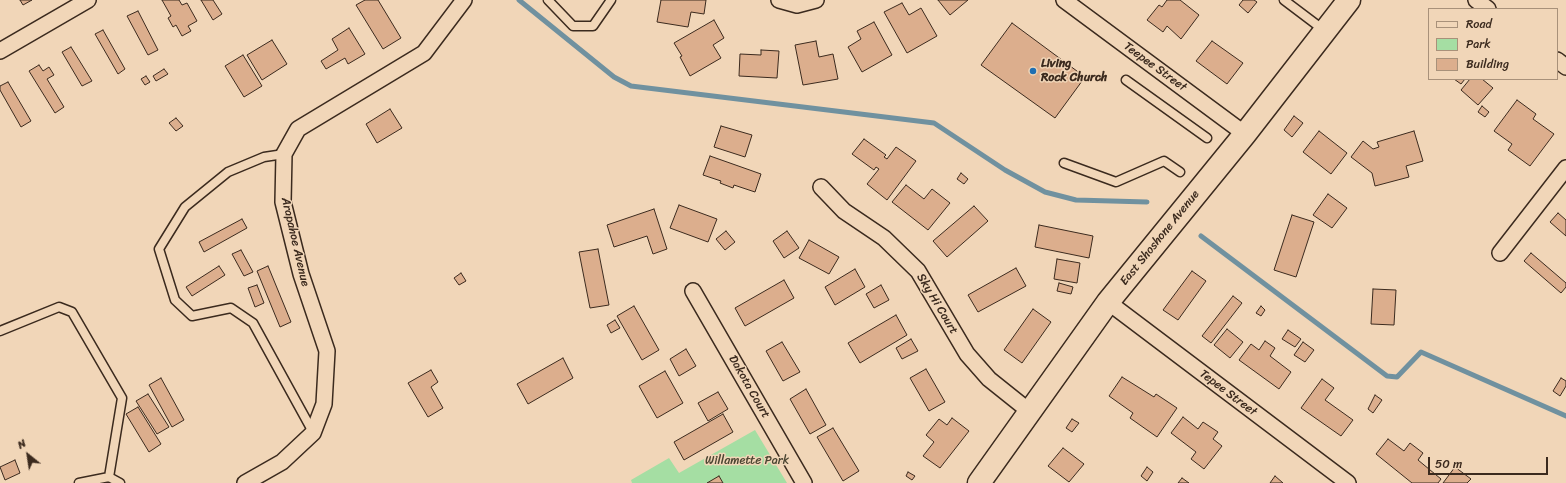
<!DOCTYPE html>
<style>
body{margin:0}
#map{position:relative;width:1566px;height:483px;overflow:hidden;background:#f1d6b8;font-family:Sriracha,sans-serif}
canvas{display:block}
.legend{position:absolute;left:1428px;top:8px;width:130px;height:72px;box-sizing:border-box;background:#f1d6b8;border:1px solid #a8917a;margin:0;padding:5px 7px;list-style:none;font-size:12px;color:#3b2a1e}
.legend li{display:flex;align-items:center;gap:8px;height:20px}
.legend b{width:20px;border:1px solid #a8917a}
.north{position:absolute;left:8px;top:435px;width:40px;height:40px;-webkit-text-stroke:3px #f1d6b8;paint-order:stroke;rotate:330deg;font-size:11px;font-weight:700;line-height:16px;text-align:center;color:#3b2a1e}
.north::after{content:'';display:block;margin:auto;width:14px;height:18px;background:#3b2a1e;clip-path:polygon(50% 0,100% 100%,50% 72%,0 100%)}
.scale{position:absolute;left:1428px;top:457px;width:120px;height:18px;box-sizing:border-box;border:2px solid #3b2a1e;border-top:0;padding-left:5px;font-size:12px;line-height:14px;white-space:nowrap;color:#3b2a1e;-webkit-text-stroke:3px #f1d6b8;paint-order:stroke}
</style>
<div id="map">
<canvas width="1566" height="483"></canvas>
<ul class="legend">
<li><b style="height:5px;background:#f1d6b8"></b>Road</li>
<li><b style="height:11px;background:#a5dea3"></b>Park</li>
<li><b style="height:11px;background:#dcae8d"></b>Building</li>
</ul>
<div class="north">N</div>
<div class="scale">50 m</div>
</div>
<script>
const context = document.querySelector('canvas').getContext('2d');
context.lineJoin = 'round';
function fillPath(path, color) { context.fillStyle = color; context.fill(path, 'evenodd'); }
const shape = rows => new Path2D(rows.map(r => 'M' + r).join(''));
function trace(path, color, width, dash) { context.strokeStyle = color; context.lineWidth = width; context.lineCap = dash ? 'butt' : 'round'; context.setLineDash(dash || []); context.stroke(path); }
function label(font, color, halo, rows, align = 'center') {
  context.font = font + ' Sriracha,sans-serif'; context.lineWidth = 3; context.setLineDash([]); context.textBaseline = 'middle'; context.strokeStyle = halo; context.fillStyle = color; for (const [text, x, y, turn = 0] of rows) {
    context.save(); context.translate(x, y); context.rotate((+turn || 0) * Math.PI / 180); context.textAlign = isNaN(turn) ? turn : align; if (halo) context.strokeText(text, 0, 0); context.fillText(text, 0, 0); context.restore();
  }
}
fillPath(shape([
 [755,430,787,483,632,483,631,480,669,458,679,473]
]), '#a5dea3');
trace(shape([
 [519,0,614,77,631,86,934,123,1005,170,1045,192,1076,200,1147,202],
 [1201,236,1387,376,1397,377,1421,352,1566,416]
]), '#70919f', 5);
const building = shape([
 [20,0,32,0,23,5,20,0],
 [162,0,179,0,182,5,187,3,197,21,188,26,191,31,182,36,176,25,173,27,168,18,171,16,162,0],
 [201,0,213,0,222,14,213,20,201,0],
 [365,0,378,0,401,38,383,49,356,5,365,0],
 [661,0,706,0,704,14,691,12,688,27,657,22,661,0],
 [938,0,968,0,950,15,938,0],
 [1167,0,1180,0,1199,15,1181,39,1167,26,1163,32,1147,20,1159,5,1162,7,1167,0],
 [1243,0,1254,0,1257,2,1248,13,1239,5,1243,0],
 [902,3,909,15,921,8,937,36,907,53,884,12,902,3],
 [138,11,158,50,148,55,127,16,138,11],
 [714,20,724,38,713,45,721,58,690,76,680,57,682,56,674,43,714,20],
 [874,22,892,55,862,72,848,47,861,39,857,31,874,22],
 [1012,23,1085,77,1055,118,981,65,1012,23],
 [349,28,365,54,348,64,345,58,326,69,321,61,338,50,332,39,349,28],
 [103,30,125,69,118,74,95,34,103,30],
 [272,40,287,64,262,80,247,55,272,40],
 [816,41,819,57,833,54,838,79,803,85,795,45,816,41],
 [1212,41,1243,63,1227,84,1196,61,1212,41],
 [71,47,92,81,82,86,62,52,71,47],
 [761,50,779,51,777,78,739,76,740,54,761,55,761,50],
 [243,55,262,86,244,97,225,66,243,55],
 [39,65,43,71,49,67,54,75,47,79,64,107,55,113,29,71,39,65],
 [164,69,168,74,156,81,153,76,164,69],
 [146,76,150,82,145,85,141,79,146,76],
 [1454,79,1465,79,1461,84,1454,79],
 [1470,79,1482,79,1493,88,1478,105,1461,90,1470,79],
 [8,82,31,121,21,127,0,90,0,86,8,82],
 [1517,100,1536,114,1533,119,1554,134,1530,166,1508,150,1512,144,1494,131,1517,100],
 [1482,106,1489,112,1485,117,1478,112,1482,106],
 [390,109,402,128,377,143,366,124,390,109],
 [1294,116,1303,123,1292,137,1284,130,1294,116],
 [176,118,183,126,176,131,169,123,176,118],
 [721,126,752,135,745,157,714,147,721,126],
 [1319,131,1347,153,1331,174,1303,152,1319,131],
 [1414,131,1423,161,1406,166,1409,177,1375,186,1372,173,1351,157,1363,141,1373,149,1379,147,1377,142,1414,131],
 [864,139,886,155,884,157,887,159,896,147,916,161,887,200,867,184,879,169,876,167,874,170,852,154,864,139],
 [710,156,761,174,755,192,734,185,733,188,720,183,721,181,703,175,710,156],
 [961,173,968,179,964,184,957,179,961,173],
 [906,185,924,199,932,189,950,203,928,230,892,202,906,185],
 [1328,194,1347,208,1332,228,1313,215,1328,194],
 [679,205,717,219,708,242,670,228,679,205],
 [974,206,988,221,947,257,933,241,974,206],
 [654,209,667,249,653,254,647,236,614,247,607,225,654,209],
 [1558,213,1566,220,1566,236,1550,222,1558,213],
 [1292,215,1314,222,1296,277,1274,270,1292,215],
 [242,219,247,228,204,252,199,242,242,219],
 [1039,225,1093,236,1089,258,1035,247,1039,225],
 [726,231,735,242,725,250,716,239,726,231],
 [787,231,799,248,784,258,773,241,787,231],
 [809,240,839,257,829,274,799,258,809,240],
 [598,249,609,305,590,308,579,252,598,249],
 [241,250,253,272,244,276,232,254,241,250],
 [1531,253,1566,283,1566,287,1561,293,1524,261,1531,253],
 [1057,259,1080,263,1077,283,1054,279,1057,259],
 [219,266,225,275,192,296,186,287,219,266],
 [268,266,291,322,280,327,257,271,268,266],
 [1016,268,1026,286,978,312,968,295,1016,268],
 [855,269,865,287,835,305,825,287,855,269],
 [1192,271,1206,281,1178,320,1163,310,1192,271],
 [461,273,466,281,459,285,454,278,461,273],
 [784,280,794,298,745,326,735,308,784,280],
 [1059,283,1073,287,1071,294,1057,291,1059,283],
 [257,285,264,303,255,307,248,288,257,285],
 [881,285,889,300,874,308,866,294,881,285],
 [1373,289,1396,290,1394,325,1371,324,1373,289],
 [1233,296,1242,303,1211,343,1202,336,1233,296],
 [634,306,659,350,642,360,617,316,634,306],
 [1261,306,1265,310,1261,316,1256,313,1261,306],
 [1033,309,1051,322,1022,363,1004,350,1033,309],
 [896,315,907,335,860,363,848,343,896,315],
 [615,320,620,328,611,333,607,325,615,320],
 [1227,329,1243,342,1230,358,1214,345,1227,329],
 [1288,330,1301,339,1295,347,1282,339,1288,330],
 [911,339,918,351,902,359,896,348,911,339],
 [1265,341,1275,348,1270,356,1291,372,1279,389,1239,360,1251,344,1259,350,1265,341],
 [782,342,800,372,783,381,766,351,782,342],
 [1303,342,1314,350,1305,362,1294,355,1303,342],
 [686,349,696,366,679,376,670,359,686,349],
 [563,358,573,378,528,404,517,384,563,358],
 [926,369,945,402,929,411,910,378,926,369],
 [431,370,438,382,431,387,443,408,428,417,408,383,431,370],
 [665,371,683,403,657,418,639,386,665,371],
 [1122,377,1154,397,1156,394,1177,408,1157,437,1130,418,1133,413,1109,396,1122,377],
 [161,378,184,420,172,427,149,385,161,378],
 [1561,378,1566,381,1566,386,1560,396,1553,391,1561,378],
 [1322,379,1334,388,1325,400,1353,420,1341,436,1301,408,1322,379],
 [806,389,826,425,810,434,790,399,806,389],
 [718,392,728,409,708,421,698,403,718,392],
 [148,394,169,427,157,434,136,401,148,394],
 [1375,395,1382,400,1373,413,1368,409,1375,395],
 [138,407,161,444,149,452,126,414,138,407],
 [723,414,733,432,684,460,674,442,723,414],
 [1183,417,1198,429,1203,422,1218,432,1213,439,1222,446,1204,469,1191,459,1196,452,1171,433,1183,417],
 [952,418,969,431,940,468,923,456,934,442,926,435,939,419,947,425,952,418],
 [1072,419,1079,423,1072,432,1066,428,1072,419],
 [833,428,859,471,843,481,817,437,833,428],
 [1388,439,1404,451,1410,443,1423,453,1418,460,1441,479,1438,483,1412,483,1376,454,1388,439],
 [1063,448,1084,464,1069,482,1048,466,1063,448],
 [15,460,20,473,5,480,0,467,15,460],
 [1147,467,1153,472,1147,481,1141,476,1147,467],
 [1455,467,1471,479,1467,483,1443,483,1455,467],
 [908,472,915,476,912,480,906,476,908,472],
 [719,476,723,483,707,483,719,476],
 [1275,476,1283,483,1270,483,1275,476],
 [1182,478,1189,483,1178,483,1182,478]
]);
fillPath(building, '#dcae8d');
trace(building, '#3b2a1e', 1);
const lane = shape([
 [548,0,573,26,593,26,611,0],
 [1284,0,1325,31],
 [1126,80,1207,138],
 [284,154,264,157,228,172,185,207,159,249,175,300,192,316,231,308,253,323,313,432],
 [1064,163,1116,182,1164,161,1180,172],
 [0,331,59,307,72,312,122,398,109,477],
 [79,483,109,477,120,483]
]);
const street = shape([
 [779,0,797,5,816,0],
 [1064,0,1245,134],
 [1476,0,1488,9],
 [0,51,88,0],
 [1557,60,1566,67],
 [821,187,844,211,884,238,918,271,967,354,989,379,1029,411],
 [1500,253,1566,168],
 [693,291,804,483],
 [1108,302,1348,483],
 [245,483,282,462,313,433,324,404,327,351,301,274,283,202,284,154,298,129,424,53,464,0]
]);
const secondary = shape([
 [979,483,1108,302,1245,134,1349,0]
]);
trace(lane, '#3b2a1e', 11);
trace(street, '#3b2a1e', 18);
trace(secondary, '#3b2a1e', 25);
trace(lane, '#f1d6b8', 8);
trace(street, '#f1d6b8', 15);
trace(secondary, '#f1d6b8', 22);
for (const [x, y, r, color] of [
 [1033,71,4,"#1f6fb2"]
]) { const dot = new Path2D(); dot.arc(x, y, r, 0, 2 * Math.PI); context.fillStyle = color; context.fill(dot); trace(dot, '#f1d6b8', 1.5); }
label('bold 12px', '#3b2a1e', '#f1d6b8', [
 ["Living",1041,64],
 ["Rock Church",1041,78]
], 'left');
label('12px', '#3b2a1e', '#f1d6b8', [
 ["Teepee Street",1155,67,36],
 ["East Shoshone Avenue",1160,238,-51],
 ["Arapahoe Avenue",295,242,77],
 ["Sky Hi Court",937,304,59],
 ["Dakota Court",749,387,60],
 ["Tepee Street",1228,393,37]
]);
label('12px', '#4b4532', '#f1d6b8', [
 ["Willamette Park",747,461]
]);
</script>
